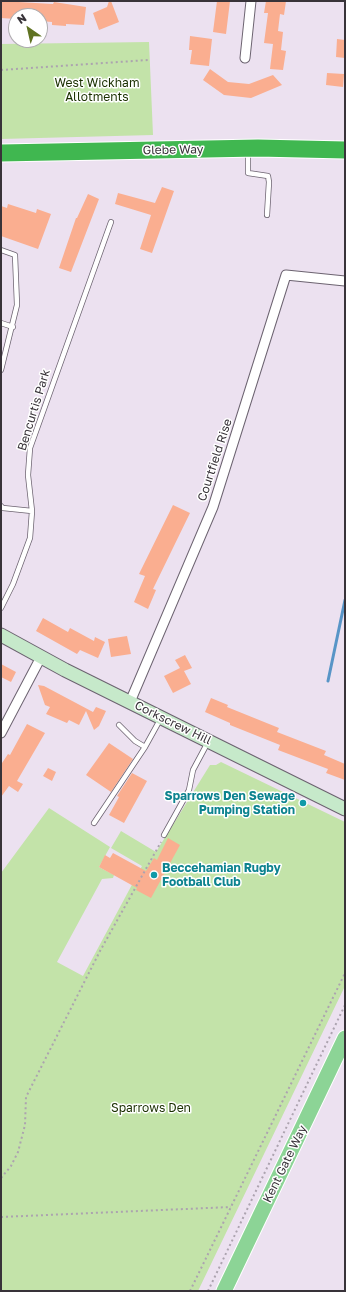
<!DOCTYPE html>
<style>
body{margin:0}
#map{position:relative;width:346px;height:1292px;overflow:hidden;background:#ece1f0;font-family:"Golos Text",sans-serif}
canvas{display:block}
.frame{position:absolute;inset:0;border:2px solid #383339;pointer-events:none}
.north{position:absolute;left:8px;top:8px;width:40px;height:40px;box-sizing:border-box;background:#fff;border:1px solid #afadb0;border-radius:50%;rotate:326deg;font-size:11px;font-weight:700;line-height:16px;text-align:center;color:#383339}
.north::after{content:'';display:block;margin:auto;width:14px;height:18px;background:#607322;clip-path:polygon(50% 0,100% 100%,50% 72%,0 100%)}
</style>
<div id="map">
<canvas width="346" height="1292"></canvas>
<div class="frame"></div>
<div class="north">N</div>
</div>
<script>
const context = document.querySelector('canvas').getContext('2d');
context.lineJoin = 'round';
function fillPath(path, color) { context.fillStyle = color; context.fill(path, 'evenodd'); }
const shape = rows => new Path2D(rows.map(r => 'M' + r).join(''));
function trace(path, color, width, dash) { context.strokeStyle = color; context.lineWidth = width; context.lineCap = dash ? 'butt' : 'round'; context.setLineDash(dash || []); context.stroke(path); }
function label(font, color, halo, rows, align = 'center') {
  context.font = font + ' "Golos Text",sans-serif'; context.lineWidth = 3; context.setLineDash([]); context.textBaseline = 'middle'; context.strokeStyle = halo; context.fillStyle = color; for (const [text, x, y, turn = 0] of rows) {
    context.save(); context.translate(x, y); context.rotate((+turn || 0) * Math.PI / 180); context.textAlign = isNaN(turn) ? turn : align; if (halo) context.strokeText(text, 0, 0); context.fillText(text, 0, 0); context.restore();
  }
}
fillPath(shape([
 [149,42,153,135,1,139,1,44],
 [221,762,345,822,345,986,198,1291,1,1291,1,873,49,808,110,847,99,867,114,875,113,878,102,879,57,962,83,976,142,866,111,848,121,831,156,852,210,765,216,765]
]), '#c3e3a9');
trace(shape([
 [328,681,345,600]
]), '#5895c7', 3);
fillPath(shape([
 [1,1,53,4,54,2,86,7,84,25,66,24,66,26,52,25,52,22,40,21,40,16,16,16,16,19,1,18],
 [109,1,111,1,119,22,99,30,93,13,107,7],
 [217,1,230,1,226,34,213,32],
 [266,1,286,1,284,15,280,14,278,31,283,32,281,50,286,51,283,70,270,69,273,44,264,43,268,13,264,13],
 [190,36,212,39,209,66,190,64,192,50,189,50],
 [337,39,345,40,345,58,336,57],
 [210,69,228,82,249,84,273,75,282,85,251,98,224,95,203,80],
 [327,73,344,74,343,87,326,85],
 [162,187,174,191,152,253,140,249,151,215,115,204,118,193,155,203],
 [88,194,99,199,71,272,59,268,76,218,77,218],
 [8,204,36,213,37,209,51,214,38,249,1,236,1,206,7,208],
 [173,505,190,513,153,589,156,590,148,609,134,602,145,576,139,574],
 [43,618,68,632,70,628,94,641,95,637,105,642,98,658,80,650,77,654,36,631],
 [127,636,131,654,111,657,108,639],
 [185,655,192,668,184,671,191,684,173,693,164,676,180,668,175,660],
 [1,664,16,672,11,682,1,677],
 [38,685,44,686,93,712,96,707,106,711,99,726,94,730,86,711,79,725,69,720,67,723,46,714,50,707,45,705],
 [211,698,228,705,227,707,279,728,277,732,326,751,324,755,345,764,345,780,326,773,328,769,278,750,280,745,230,725,230,723,205,712],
 [27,724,45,733,17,781,23,784,18,792,9,786,1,797,2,763,8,754,10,755],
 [109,743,133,759,111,792,86,775],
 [48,768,56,772,52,781,43,776],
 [132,773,147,781,124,823,109,815,119,797,117,796],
 [168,838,180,845,151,898,136,890,137,888,99,867,105,855,110,858,113,853,146,871,154,858,157,860]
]), '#faae90');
const lane = shape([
 [248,151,248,173,268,176,269,182,267,215],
 [1,250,15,255,17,305,1,370],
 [1,323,13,327],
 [1,506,3,508,32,511],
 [1,608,13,584,30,538,32,511,28,475,30,448,111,222],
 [119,725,135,741,145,747],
 [94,823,145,747,161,718],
 [164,835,189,790,193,770,208,742]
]);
const street = shape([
 [245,58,251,1],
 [130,702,213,507,286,275,345,281],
 [1,733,41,657]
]);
const secondary = shape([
 [1,635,65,670,345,809]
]);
const primary = shape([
 [224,1291,345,1038]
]);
const highway = shape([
 [1,153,258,148,345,150]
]);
trace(lane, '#6c6370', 6);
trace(street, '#6c6370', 11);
trace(secondary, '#6c6370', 15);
trace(primary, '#fff', 17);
trace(highway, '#fff', 19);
trace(shape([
 [1,70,148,60],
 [1,1178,11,1166,18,1152,25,1125,26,1097,100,951,161,842],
 [1,1217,231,1207],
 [190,1291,345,973],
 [208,1291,345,1005]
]), '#aca3af', 2, [2, 3]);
trace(lane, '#fff', 4.5);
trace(street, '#fff', 9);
trace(secondary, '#c6e9ca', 13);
trace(primary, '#8cd496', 15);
trace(highway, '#40b750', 17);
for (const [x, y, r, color] of [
 [303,803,4,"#0f9aa8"],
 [154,875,4,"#0f9aa8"]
]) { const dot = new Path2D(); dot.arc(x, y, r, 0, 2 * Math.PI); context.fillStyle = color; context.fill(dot); trace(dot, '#fff', 1.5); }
label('12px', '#1a3000', '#fff', [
 ["West Wickham",97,83],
 ["Allotments",97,97],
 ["Sparrows Den",151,1108]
]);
label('12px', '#383339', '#fff', [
 ["Glebe Way",173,150,-1],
 ["Bencurtis Park",34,410,-73],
 ["Courtfield Rise",215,460,-72],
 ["Corkscrew Hill",173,723,26],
 ["Kent Gate Way",285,1164,-64]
]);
label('bold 12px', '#0d838f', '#fff', [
 ["Sparrows Den Sewage",295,796],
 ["Pumping Station",295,810],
 ["Beccehamian Rugby",162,868,"left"],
 ["Football Club",162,882,"left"]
], 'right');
</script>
